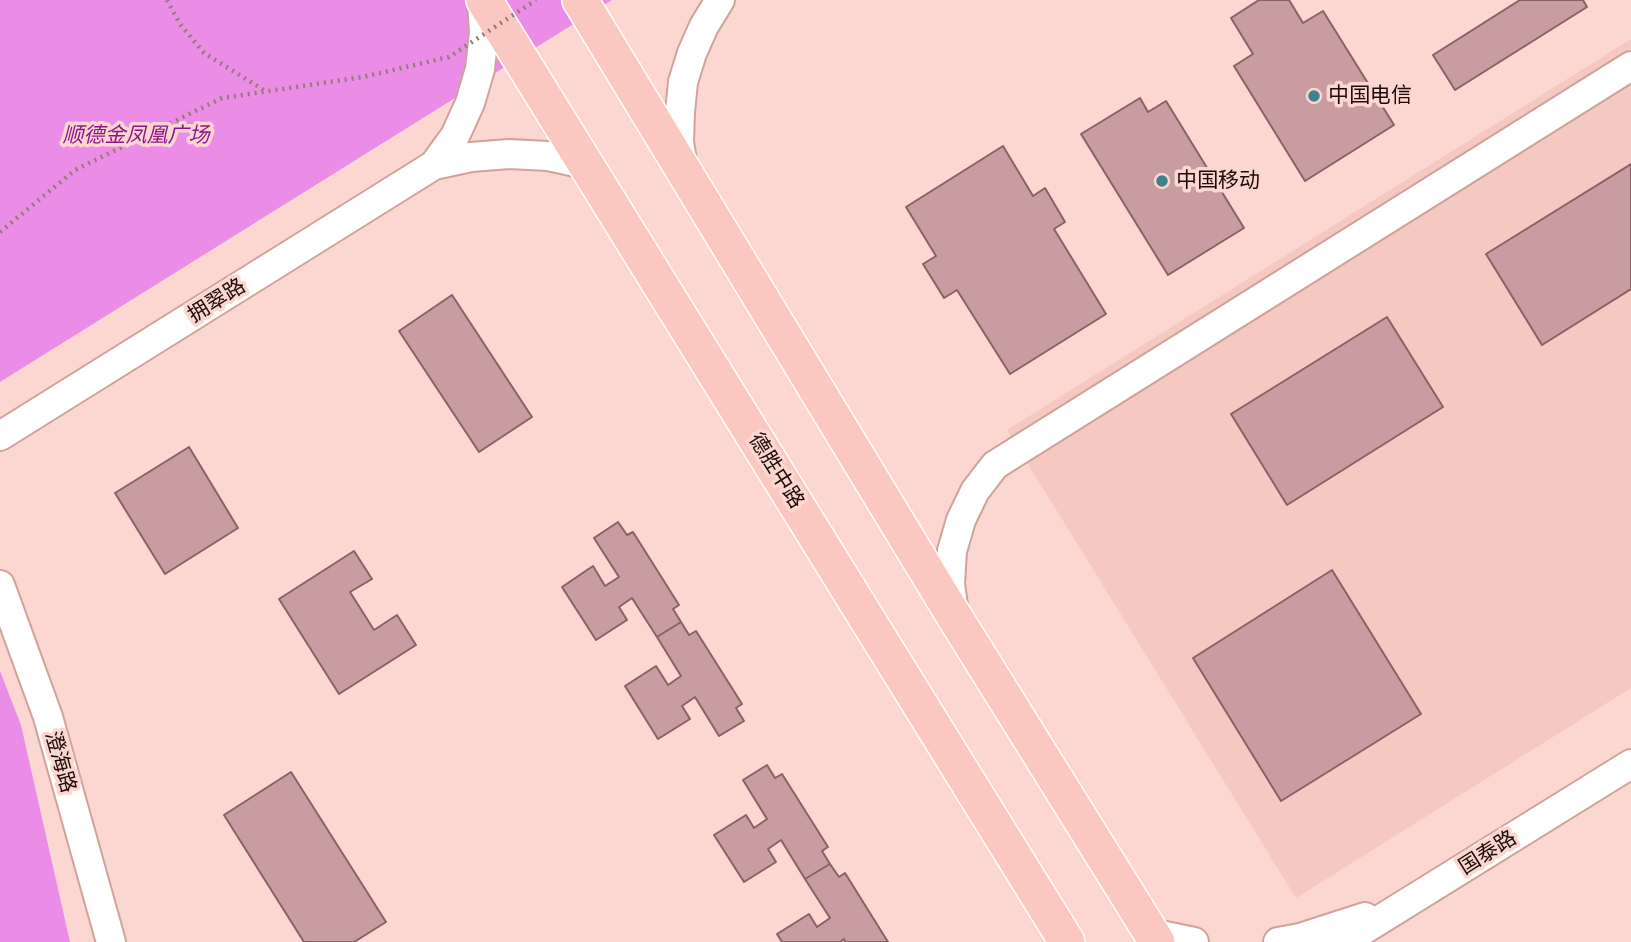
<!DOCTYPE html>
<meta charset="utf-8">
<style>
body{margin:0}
canvas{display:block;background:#fcd6d0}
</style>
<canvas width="1631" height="942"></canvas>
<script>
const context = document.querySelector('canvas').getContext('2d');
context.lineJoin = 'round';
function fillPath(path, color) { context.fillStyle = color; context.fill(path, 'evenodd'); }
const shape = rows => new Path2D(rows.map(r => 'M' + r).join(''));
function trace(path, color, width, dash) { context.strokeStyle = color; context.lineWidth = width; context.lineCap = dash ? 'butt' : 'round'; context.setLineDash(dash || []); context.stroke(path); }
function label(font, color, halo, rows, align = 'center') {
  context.font = font + ' "IBM Plex Serif","Noto Sans SC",serif'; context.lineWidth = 7; context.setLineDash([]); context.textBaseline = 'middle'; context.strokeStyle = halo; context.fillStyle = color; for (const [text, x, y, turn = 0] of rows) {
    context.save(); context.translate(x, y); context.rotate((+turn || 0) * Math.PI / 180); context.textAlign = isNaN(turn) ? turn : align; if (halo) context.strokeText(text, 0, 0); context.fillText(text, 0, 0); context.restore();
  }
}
fillPath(shape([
 [1631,39,1631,688,1296,898,1007,430]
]), '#f5c8c1');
fillPath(shape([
 [0,0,612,0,0,382],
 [0,671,21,725,70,942,0,942]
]), '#eb8ce6');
const building = shape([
 [1259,0,1289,0,1303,23,1323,11,1394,125,1305,181,1234,66,1253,54,1231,18,1259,0],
 [1520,0,1583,0,1587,7,1455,90,1433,55,1520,0],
 [1140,98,1148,112,1166,101,1244,228,1168,275,1081,134,1140,98],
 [1003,146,1033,196,1045,188,1065,222,1054,229,1106,314,1010,374,957,290,944,298,923,264,936,256,906,207,1003,146],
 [1631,164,1631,289,1542,345,1486,254,1631,164],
 [452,295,532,417,479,452,399,331,452,295],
 [1387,317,1443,407,1287,505,1231,414,1387,317],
 [189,447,238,528,165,574,115,493,189,447],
 [618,522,627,535,633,532,679,605,673,609,681,622,657,637,632,598,619,607,627,620,596,640,562,587,593,566,605,586,619,577,594,538,618,522],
 [354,551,372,579,350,592,374,630,397,615,416,645,339,694,279,599,354,551],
 [1332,570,1421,714,1281,801,1193,658,1332,570],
 [681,622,689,635,696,631,742,704,736,708,744,721,719,736,695,697,682,706,690,719,658,739,625,686,656,666,668,685,681,676,657,637,681,622],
 [767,765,775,778,782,774,828,847,822,851,830,864,805,879,781,840,768,849,776,862,744,882,714,835,746,815,754,828,767,819,743,780,767,765],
 [291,772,386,922,354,942,304,942,224,815,291,772],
 [830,864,839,877,845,873,888,942,845,942,844,939,840,942,782,942,777,934,809,914,817,927,830,918,805,879,830,864]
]);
fillPath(building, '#c99ca2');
trace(building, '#8a6167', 2);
const minor = shape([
 [434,165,455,136,470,103,480,69,484,33,482,0],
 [683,167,679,142,680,112,683,82,692,53,704,26,720,0],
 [0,436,434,165,471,157,509,154,548,156,585,164],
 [0,585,48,717,111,942],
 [954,613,950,584,952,551,961,520,975,491,995,465,1631,66],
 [1151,933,1194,942],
 [1278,942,1300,938,1365,917],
 [1344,942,1631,764]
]);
const major = shape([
 [484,0,1067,942],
 [580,0,954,616,1157,942]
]);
trace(minor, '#cfa29a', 32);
trace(major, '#fff', 38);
trace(shape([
 [167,0,180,24,204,53,267,92]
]), '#967a75', 4.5, [2, 5]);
trace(minor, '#fff', 28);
trace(major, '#fbc8c1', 35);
trace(shape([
 [0,232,75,170,222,98,363,77,449,57,536,0]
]), '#967a75', 4.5, [2, 5]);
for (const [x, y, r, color] of [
 [1314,96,7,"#3c838d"],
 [1162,181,7,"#3c838d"]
]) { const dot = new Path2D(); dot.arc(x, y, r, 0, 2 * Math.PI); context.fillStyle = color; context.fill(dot); trace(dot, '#fcd6d0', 2.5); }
label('21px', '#1b0b09', '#fcd6d0', [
 ["中国电信",1328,96],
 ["中国移动",1176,181]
], 'left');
label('italic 21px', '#8c158b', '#fcd6d0', [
 ["顺德金凤凰广场",136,136]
]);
label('21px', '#1b0b09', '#fcd6d0', [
 ["拥翠路",217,301,-32],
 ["德胜中路",776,471,58],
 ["澄海路",60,762,74],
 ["国泰路",1488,853,-32]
]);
</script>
